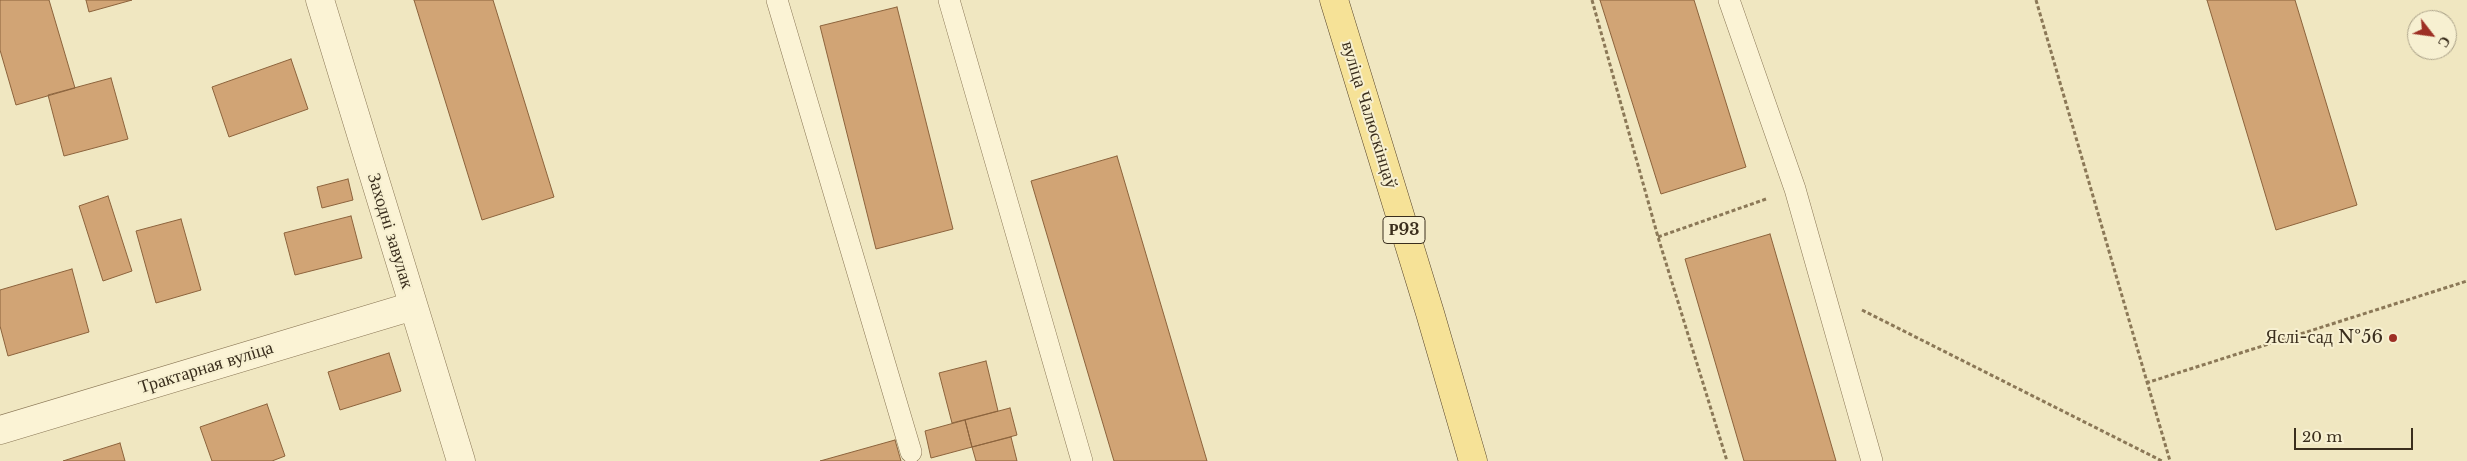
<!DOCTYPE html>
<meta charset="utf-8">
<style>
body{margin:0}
#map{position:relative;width:2467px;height:461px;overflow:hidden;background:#f0e7c1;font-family:"Libre Baskerville",serif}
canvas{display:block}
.north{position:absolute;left:2407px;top:10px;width:50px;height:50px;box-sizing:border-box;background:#f7f0d1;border:1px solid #aba289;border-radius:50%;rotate:120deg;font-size:14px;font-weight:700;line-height:20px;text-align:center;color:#3a2e1d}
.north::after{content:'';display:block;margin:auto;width:18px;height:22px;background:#9d2f24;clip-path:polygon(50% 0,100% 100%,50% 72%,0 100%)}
.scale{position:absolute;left:2294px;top:428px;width:119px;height:22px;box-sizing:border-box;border:2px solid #3a2e1d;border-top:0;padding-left:6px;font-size:15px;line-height:18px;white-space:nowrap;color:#3a2e1d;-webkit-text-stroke:4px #f7f0d1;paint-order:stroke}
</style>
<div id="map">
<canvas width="2467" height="461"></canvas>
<div class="north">С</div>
<div class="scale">20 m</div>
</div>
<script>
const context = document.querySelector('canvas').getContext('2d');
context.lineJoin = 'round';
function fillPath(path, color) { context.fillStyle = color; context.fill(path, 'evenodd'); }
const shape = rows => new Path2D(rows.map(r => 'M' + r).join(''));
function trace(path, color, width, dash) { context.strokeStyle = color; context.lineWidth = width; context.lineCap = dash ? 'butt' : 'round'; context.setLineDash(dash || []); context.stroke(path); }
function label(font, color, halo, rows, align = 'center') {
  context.font = font + ' "Libre Baskerville",serif'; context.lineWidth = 4; context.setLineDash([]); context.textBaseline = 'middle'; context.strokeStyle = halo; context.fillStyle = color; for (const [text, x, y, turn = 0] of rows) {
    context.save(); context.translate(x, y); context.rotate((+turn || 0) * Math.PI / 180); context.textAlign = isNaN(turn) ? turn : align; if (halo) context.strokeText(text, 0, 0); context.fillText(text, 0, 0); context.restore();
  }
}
const building = shape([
 [0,0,49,0,75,88,16,105,0,50,0,0],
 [86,0,132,0,89,12,86,0],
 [414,0,493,0,554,197,482,220,414,0],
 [1600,0,1694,0,1746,167,1661,194,1600,0],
 [2207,0,2295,0,2357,205,2276,230,2207,0],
 [897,7,953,229,876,249,820,26,897,7],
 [291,59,308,109,229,137,212,87,291,59],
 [111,78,128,139,64,156,48,95,111,78],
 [1117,156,1207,461,1114,461,1031,181,1117,156],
 [348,179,353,200,322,208,317,187,348,179],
 [108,196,132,271,103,281,79,206,108,196],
 [351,216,362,258,295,275,284,233,351,216],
 [181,219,201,290,156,303,136,231,181,219],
 [1770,234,1836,461,1744,461,1685,259,1770,234],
 [72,269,89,332,8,356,0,326,0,290,72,269],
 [389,353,401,391,340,410,328,372,389,353],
 [986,361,998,411,952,423,939,373,986,361],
 [267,404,285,456,272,461,212,461,200,427,267,404],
 [1010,408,1017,435,972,447,965,420,1010,408],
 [965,420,972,447,931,458,925,431,965,420],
 [1011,437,1017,461,976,461,972,447,1011,437],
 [895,440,901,461,820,461,895,440],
 [120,443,125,461,63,461,120,443]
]);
fillPath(building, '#d1a475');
trace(building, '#8c633c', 1);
const lane = shape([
 [777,0,911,452],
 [949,0,1082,461],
 [1729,0,1795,189,1872,461]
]);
const street = shape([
 [320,0,461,461],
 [0,430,413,306]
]);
const primary = shape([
 [1334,0,1430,313,1473,461]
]);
trace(lane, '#8b7857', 22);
trace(street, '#8b7857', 29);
trace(primary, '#58452c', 29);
trace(shape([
 [1592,0,1658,237,1727,461],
 [2036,0,2170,461],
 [1658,237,1766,199],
 [1862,310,2162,461],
 [2146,383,2467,281]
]), '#8b7857', 3, [4, 2.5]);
trace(lane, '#fbf3d5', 21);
trace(street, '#fbf3d5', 28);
trace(primary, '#f6e297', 28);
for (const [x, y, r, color] of [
 [2393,338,5,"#9d2f24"]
]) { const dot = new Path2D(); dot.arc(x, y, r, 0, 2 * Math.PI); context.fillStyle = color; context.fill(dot); trace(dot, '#f7f0d1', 2); }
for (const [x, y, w] of [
 [1404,230,42]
]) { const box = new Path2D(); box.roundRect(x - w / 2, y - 13.5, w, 27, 4); context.fillStyle = '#f7f0d1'; context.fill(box); trace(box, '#3a2e1d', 1); }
label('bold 16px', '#3a2e1d', null, [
 ["Р93",1404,230]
]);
label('18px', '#3a2e1d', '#f7f0d1', [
 ["вуліца Чалюскінцаў",1369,115,73],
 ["Заходні завулак",390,231,73],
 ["Трактарная вуліца",206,368,-17]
]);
label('18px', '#3a2e1d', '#f7f0d1', [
 ["Яслі-сад №56",2383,338]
], 'right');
</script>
